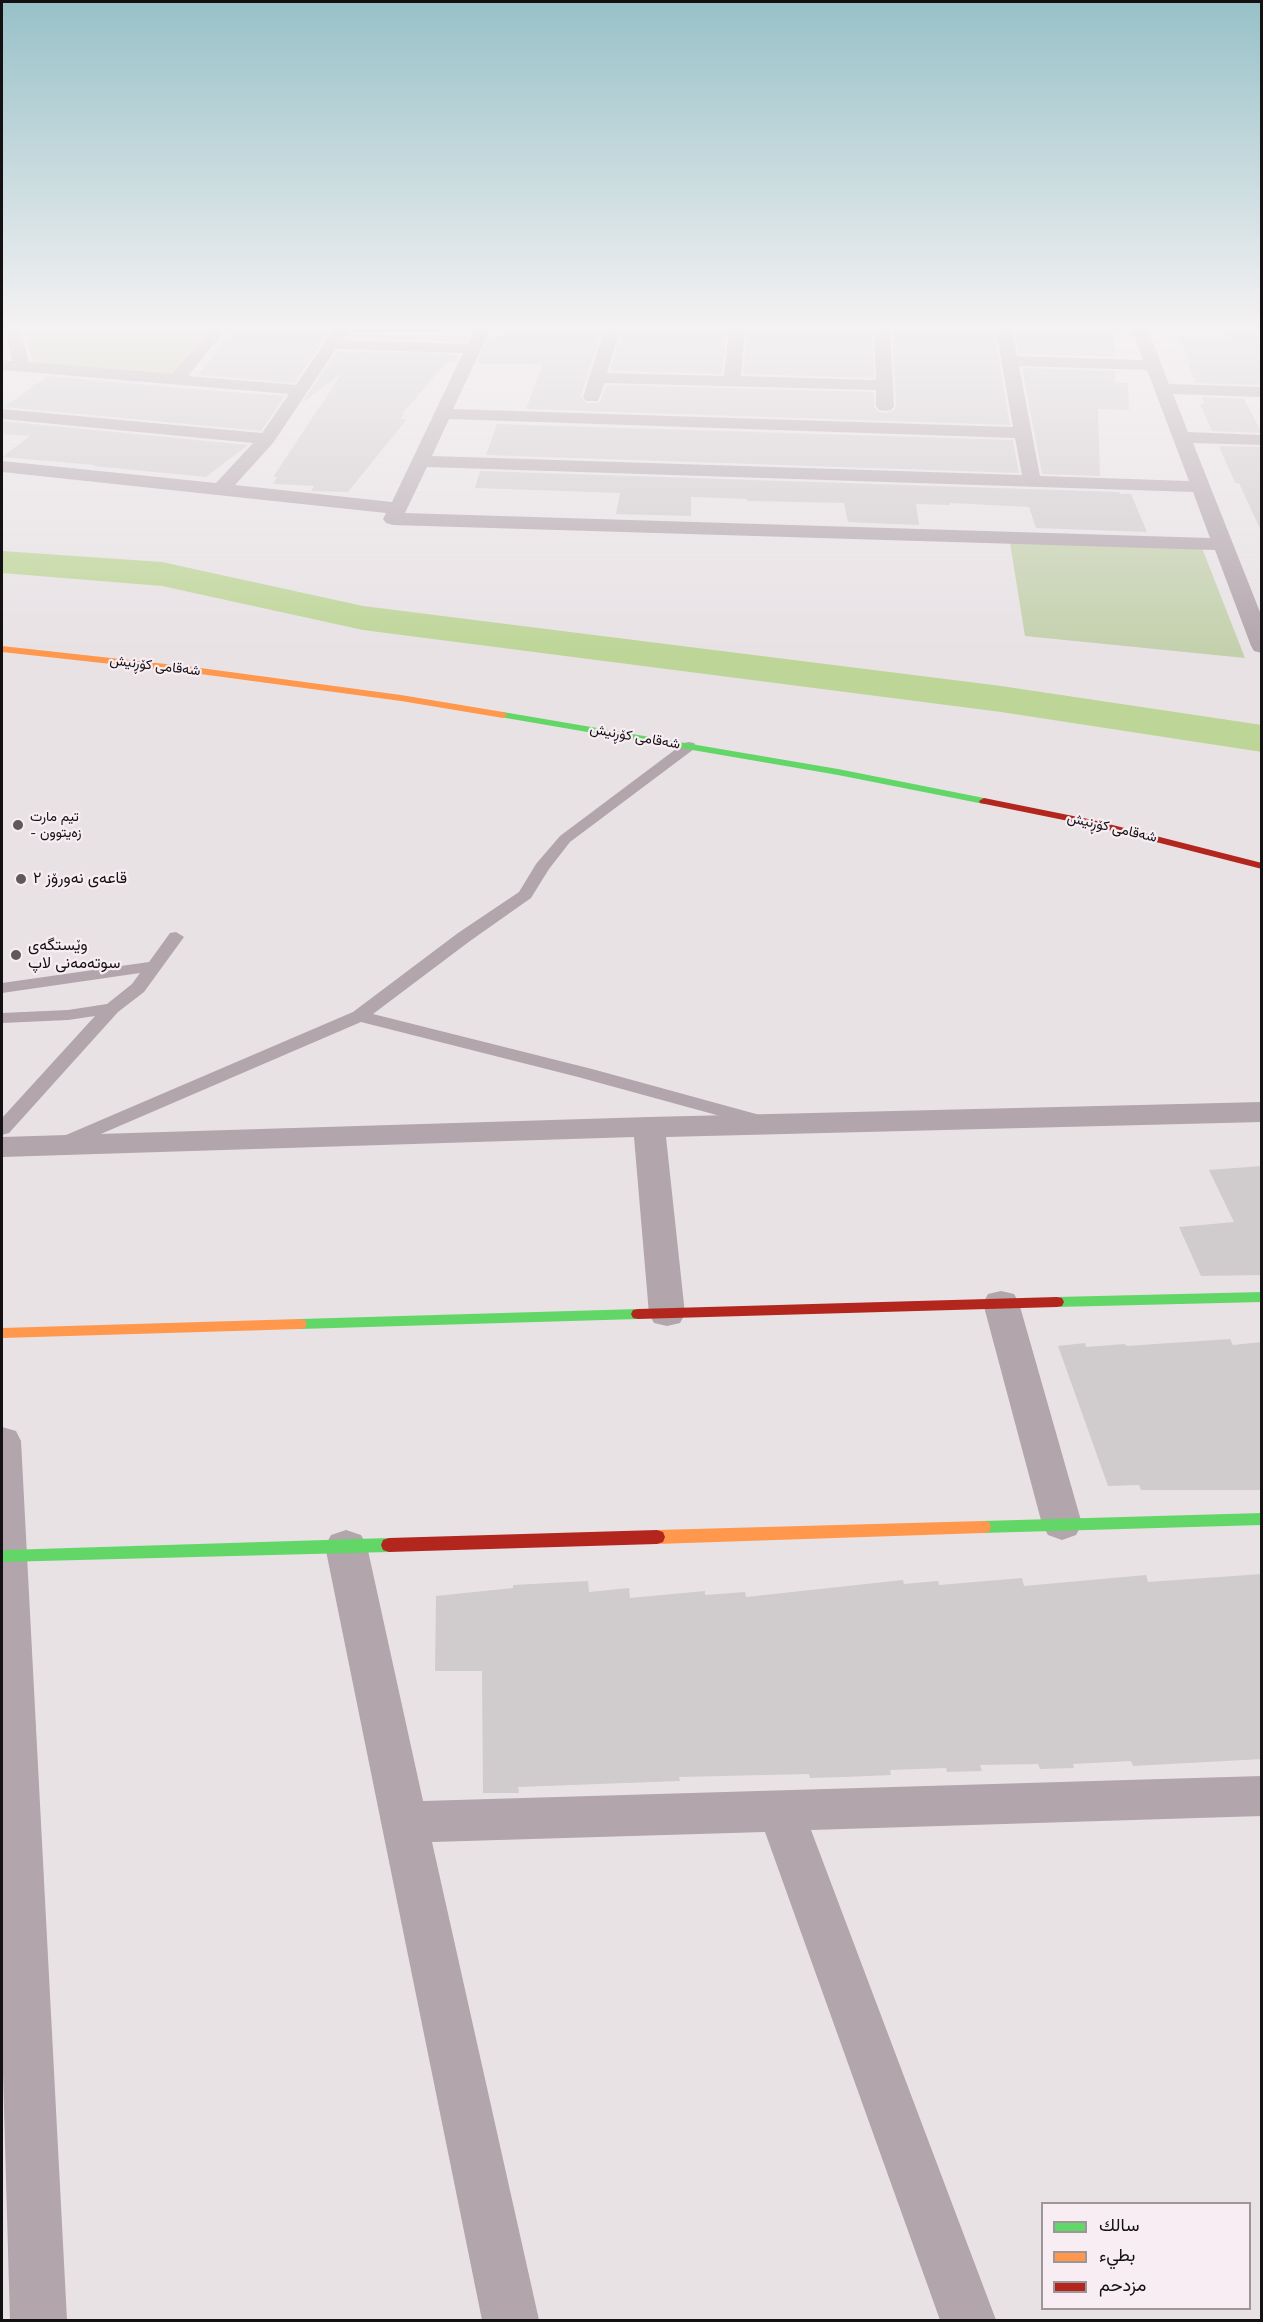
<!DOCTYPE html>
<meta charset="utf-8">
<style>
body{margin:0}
#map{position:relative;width:1263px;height:2322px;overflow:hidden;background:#e8e2e5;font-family:"Space Grotesk",Vazirmatn,sans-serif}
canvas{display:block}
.frame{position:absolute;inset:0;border:3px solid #141113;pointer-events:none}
.legend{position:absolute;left:1041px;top:2202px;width:210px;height:108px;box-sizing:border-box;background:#f7edf3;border:2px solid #9c9599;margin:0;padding:8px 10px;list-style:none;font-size:18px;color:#141113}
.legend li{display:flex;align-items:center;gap:12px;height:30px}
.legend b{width:30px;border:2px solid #9c9599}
</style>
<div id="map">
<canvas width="1263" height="2322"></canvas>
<div class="frame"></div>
<ul class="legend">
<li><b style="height:8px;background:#63d668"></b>سالك</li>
<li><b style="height:8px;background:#ff974d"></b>بطيء</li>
<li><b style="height:8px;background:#b3261e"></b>مزدحم</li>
</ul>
</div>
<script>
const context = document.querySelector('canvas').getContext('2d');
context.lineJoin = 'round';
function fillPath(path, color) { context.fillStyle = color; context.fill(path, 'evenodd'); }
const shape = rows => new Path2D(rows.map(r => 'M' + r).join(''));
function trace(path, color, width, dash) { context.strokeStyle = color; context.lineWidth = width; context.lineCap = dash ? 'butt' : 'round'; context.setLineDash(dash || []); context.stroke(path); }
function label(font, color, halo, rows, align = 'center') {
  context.font = font + ' "Space Grotesk",Vazirmatn,sans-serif'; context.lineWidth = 4.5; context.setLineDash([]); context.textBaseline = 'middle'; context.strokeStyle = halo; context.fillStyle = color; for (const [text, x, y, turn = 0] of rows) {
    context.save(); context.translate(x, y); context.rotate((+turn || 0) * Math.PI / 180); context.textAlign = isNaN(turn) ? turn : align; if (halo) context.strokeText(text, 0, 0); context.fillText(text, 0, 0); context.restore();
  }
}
fillPath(shape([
 [23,330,208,330,171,376,33,364],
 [1010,543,1202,548,1245,658,1025,636]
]), '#c3d0ac');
fillPath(shape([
 [2,551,162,562,363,606,1001,686,1262,725,1262,752,1001,712,363,630,162,586,2,573,2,551]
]), '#bdd597');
fillPath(shape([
 [529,330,602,330,581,396,586,403,599,403,607,385,874,392,874,407,879,412,885,413,893,411,896,406,892,330,994,330,1010,425,526,409,542,365,477,363,490,336,503,336,505,331],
 [622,330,727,332,722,374,610,371],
 [750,330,872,330,874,378,743,374,747,332,750,333],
 [1014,330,1114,331,1115,357,1019,354],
 [1222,330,1257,330,1262,350,1262,385,1196,383,1188,365,1192,365,1179,337,1227,337],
 [232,331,328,333,295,383,198,375],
 [349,334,404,335,469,336,466,342,346,338],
 [337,351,459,355,456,362,447,362,402,414,405,414,400,419,407,419,348,492,311,491,314,486,273,484,277,477,273,477,342,373,302,403],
 [1022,368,1115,371,1115,383,1128,383,1129,410,1098,409,1100,476,1042,474],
 [48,376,171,387,285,396,261,431,4,407],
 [1202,397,1244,399,1262,433,1212,431,1200,404,1204,404],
 [2,421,248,445,206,477,93,466,95,465,2,457,30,436,2,434],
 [497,424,1013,440,1019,473,486,455],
 [1219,446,1262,447,1262,533,1239,483,1235,483],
 [480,471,1119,492,1120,494,1131,494,1147,532,1036,528,1029,507,950,503,950,505,916,504,919,525,848,522,844,503,747,501,747,499,691,497,691,516,616,514,620,493,475,488],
 [1262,1166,1262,1279,1260,1275,1201,1276,1179,1227,1234,1222,1209,1170],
 [1230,1339,1233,1345,1262,1342,1262,1490,1141,1490,1139,1485,1108,1486,1058,1346,1085,1343,1086,1347,1125,1344,1126,1346],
 [1262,1574,1262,1759,1133,1766,1131,1761,1073,1764,1074,1768,1040,1769,1038,1764,980,1765,982,1771,947,1772,946,1768,890,1770,891,1775,845,1777,810,1778,809,1774,679,1777,680,1781,518,1787,519,1793,483,1793,482,1671,435,1671,436,1596,513,1588,513,1585,588,1581,589,1592,629,1588,630,1598,705,1591,705,1595,745,1592,746,1597,903,1580,904,1584,938,1581,939,1585,1022,1578,1024,1586,1146,1575,1148,1582]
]), '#d0cbcd');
fillPath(shape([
 [689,742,694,743,696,746,694,749,570,842,549,869,531,898,470,941,373,1014,592,1069,767,1117,770,1121,767,1125,753,1125,578,1077,361,1022,66,1149,52,1149,49,1145,52,1141,353,1012,458,933,519,892,536,864,560,836,684,743,689,742],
 [176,932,184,937,144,992,118,1012,9,1133,2,1135,2,1118,95,1016,68,1020,2,1023,2,1013,68,1010,107,1004,132,984,140,973,2,993,2,983,149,962,170,933,176,932]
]), '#b2a5ac');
fillPath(shape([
 [5,330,21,330,29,362,172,374,209,330,225,330,188,376,296,385,333,330,349,330,342,340,467,344,474,330,490,330,453,409,1013,427,996,330,1012,330,1017,356,1143,360,1132,330,1148,330,1169,384,1262,387,1262,397,1173,394,1188,432,1262,435,1262,445,1193,443,1262,617,1262,653,1254,651,1251,646,1215,550,393,525,386,523,383,519,386,513,2,472,2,461,216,483,253,443,2,419,2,409,262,433,289,394,2,370,2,360,12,361,5,330],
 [336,349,463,353,392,502,235,485,273,443,336,349],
 [1019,366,1147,370,1189,481,1040,476,1019,366],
 [449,419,1015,438,1022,475,432,456,449,419],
 [427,467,1193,492,1210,538,405,513,427,467],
 [604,330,620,330,607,373,724,376,729,330,745,330,741,376,876,380,874,330,890,330,894,406,891,410,885,411,879,410,876,406,876,390,605,383,598,401,586,401,583,397,604,330],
 [1262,1102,1262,1122,666,1137,685,1314,680,1323,667,1326,654,1323,649,1314,634,1137,2,1157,2,1137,649,1117,1262,1102],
 [1001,1291,1014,1294,1019,1303,1082,1524,1076,1535,1062,1540,1048,1535,1042,1524,983,1303,988,1294,1001,1291],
 [2,1427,16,1431,21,1441,67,2320,10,2320,2,2039,2,1427],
 [346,1530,361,1535,367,1546,423,1801,1262,1776,1262,1816,811,1830,996,2320,940,2320,765,1832,432,1842,539,2320,482,2320,325,1546,331,1535,346,1530]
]), '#b2a5ac');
fillPath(shape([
 [503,712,838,769,984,798,989,801,984,804,838,775,500,717,500,713,503,712],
 [1262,1292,1262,1302,1057,1307,1052,1306,1050,1302,1052,1298,1057,1297,1262,1292],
 [638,1309,643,1310,645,1314,643,1318,638,1319,300,1329,295,1328,293,1324,295,1320,300,1319,638,1309],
 [1262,1513,1262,1525,983,1533,977,1532,975,1527,977,1522,983,1521,1262,1513],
 [389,1538,395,1540,397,1545,395,1550,389,1552,2,1562,2,1552,6,1550,389,1538]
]), '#63d668');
fillPath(shape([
 [2,646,193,667,401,695,503,712,508,715,503,718,401,701,193,673,2,652,2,646],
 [300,1319,305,1320,307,1324,305,1328,300,1329,2,1338,2,1328,300,1319],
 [983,1521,989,1522,991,1527,989,1532,983,1533,657,1544,651,1542,649,1537,651,1532,657,1530,983,1521]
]), '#ff974d');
fillPath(shape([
 [984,798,1093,820,1262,863,1262,869,1093,826,980,803,979,801,984,798],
 [1057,1297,1062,1298,1064,1302,1062,1306,1057,1307,638,1319,633,1318,631,1314,633,1310,638,1309,1057,1297],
 [657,1530,663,1532,665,1537,663,1542,657,1544,389,1552,383,1550,381,1545,383,1540,389,1538,657,1530]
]), '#b3261e');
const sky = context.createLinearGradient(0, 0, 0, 655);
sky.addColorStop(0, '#97c1c8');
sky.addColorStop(0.5, '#f5f2f3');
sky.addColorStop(1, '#f5f2f300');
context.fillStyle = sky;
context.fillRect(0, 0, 1263, 655);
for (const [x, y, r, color] of [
 [18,825,6,"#5e5a5c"],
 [21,879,6,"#5e5a5c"],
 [16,955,6,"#5e5a5c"]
]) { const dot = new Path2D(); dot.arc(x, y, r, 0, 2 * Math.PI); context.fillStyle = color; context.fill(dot); trace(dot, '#f7edf3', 2); }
label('14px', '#141113', '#f7edf3', [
 ["شەقامی کۆڕنیش",155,666,7],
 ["شەقامی کۆڕنیش",635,737,10],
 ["شەقامی کۆڕنیش",1112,828,13]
]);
label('14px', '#141113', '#f7edf3', [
 ["تیم مارت",30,817],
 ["- زەیتوون",30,833]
], 'left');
label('16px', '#141113', '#f7edf3', [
 ["قاعەی نەورۆز ٢",33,879],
 ["وێستگەی",28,946],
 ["سوتەمەنی لاپ",28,964]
], 'left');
</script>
